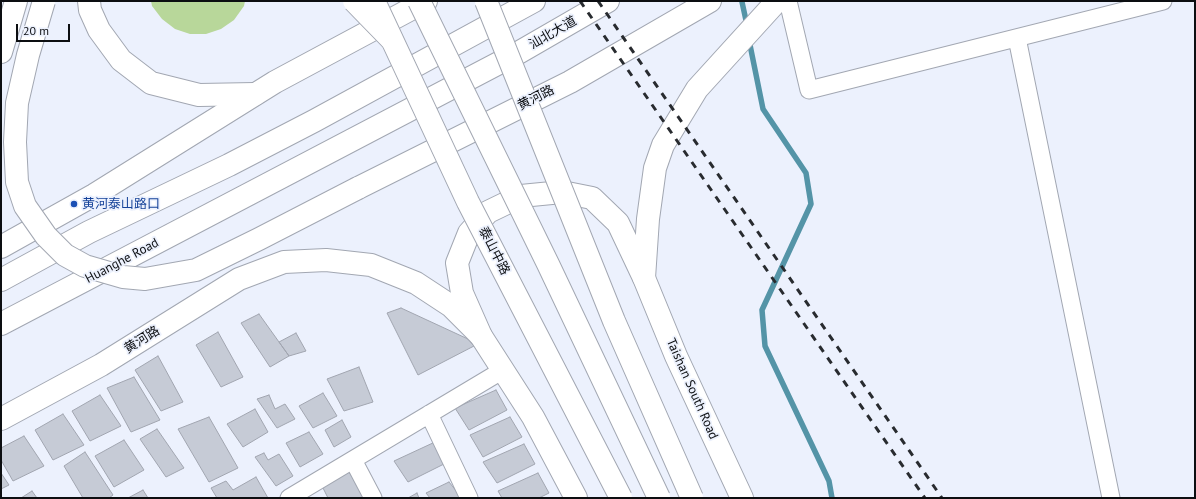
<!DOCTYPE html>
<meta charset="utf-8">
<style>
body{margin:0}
#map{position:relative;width:1196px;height:499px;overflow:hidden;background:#ecf1fd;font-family:"PT Sans",sans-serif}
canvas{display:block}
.frame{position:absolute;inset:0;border:2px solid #0c0e11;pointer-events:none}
.scale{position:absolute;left:16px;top:24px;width:54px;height:18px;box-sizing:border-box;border:2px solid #0c0e11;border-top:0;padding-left:5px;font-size:12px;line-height:14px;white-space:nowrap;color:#0c0e11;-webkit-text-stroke:3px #ecf1fd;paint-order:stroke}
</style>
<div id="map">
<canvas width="1196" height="499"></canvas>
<div class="frame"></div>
<div class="scale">20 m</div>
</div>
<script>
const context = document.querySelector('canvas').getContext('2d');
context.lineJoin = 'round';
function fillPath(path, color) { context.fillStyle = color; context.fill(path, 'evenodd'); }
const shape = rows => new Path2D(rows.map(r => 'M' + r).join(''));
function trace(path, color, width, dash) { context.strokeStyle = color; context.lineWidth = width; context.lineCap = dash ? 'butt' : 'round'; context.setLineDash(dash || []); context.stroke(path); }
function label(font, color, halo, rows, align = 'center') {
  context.font = font + ' "PT Sans","Noto Sans SC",sans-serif'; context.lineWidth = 3.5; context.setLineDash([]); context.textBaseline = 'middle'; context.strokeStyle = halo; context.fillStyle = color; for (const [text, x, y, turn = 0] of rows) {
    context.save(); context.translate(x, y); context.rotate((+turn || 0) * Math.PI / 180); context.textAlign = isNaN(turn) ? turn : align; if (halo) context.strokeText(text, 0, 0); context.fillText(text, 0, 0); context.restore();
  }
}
fillPath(shape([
 [151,1,245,1,244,6,234,20,221,29,206,34,190,34,175,29,162,19,152,6]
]), '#b8d79a');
trace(shape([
 [742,2,747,25],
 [749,40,763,109,806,173,811,204,762,310,765,346,829,481,832,498]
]), '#5494a7', 5.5);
const building = shape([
 [401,308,468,339,474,346,418,375,387,313,401,308],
 [259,314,289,356,270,367,241,323,259,314],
 [218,332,243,377,221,387,196,345,218,332],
 [296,333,306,351,289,356,279,342,296,333],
 [158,356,183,402,161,411,135,370,158,356],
 [359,367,373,402,344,411,327,379,359,367],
 [134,377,160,420,131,432,107,388,134,377],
 [496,390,507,410,469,430,455,408,496,390],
 [323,393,337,416,313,428,299,406,323,393],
 [100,395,121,426,90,441,72,411,100,395],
 [269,395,275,409,285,404,295,419,277,428,257,399,269,395],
 [255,409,268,432,243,447,227,424,255,409],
 [63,414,84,445,53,460,35,430,63,414],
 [209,417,238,468,209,482,178,429,209,417],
 [510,417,522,437,483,457,470,435,510,417],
 [342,420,351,437,334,447,325,430,342,420],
 [157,429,184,468,166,477,140,439,157,429],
 [309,432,323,454,300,467,286,443,309,432],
 [24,436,44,466,13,481,1,460,1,448,24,436],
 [124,440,144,470,114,487,95,456,124,440],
 [435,442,446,463,408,482,394,461,435,442],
 [524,444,535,464,497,483,483,462,524,444],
 [85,452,113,495,109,498,83,498,64,466,85,452],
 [264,453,268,460,279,454,293,476,276,486,255,457,264,453],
 [349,472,365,497,362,498,328,498,321,484,349,472],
 [1,473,9,485,1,489,1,473],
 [538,473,549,493,539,498,502,498,498,491,538,473],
 [256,477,268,498,217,498,211,488,226,481,233,490,256,477],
 [449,482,462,498,430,498,426,493,449,482],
 [143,490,148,498,128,498,143,490],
 [32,491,37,498,21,498,32,491],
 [417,493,419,498,408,498,417,493]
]);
fillPath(building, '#c6cbd6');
trace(building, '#a1a5b0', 1);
const street = shape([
 [788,1,809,90,1163,1],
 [1017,38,1111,498],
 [429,414,469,498],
 [353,460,373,498],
 [289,498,503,370]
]);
const secondary = shape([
 [1,247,94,195,275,82,426,1],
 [644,278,648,219,655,168,663,145,697,89,777,1]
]);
const primary = shape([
 [89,1,90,10,99,30,121,60,151,83,199,95,255,94],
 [1,52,16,1],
 [358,188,570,82,710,1],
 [1,419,101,365,239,279,284,262,326,260,371,265,416,283,451,306,481,336]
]);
const highway = shape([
 [1,280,89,232,229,165,314,121,534,1],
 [1,324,518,53,608,1],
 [576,498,533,417,481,336,462,293,457,263,469,233,488,212,521,196,562,192,592,198,618,223,644,278,676,356,742,498]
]);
trace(street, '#a2a7b2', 19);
trace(secondary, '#a2a7b2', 24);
trace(primary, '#a2a7b2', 24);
trace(highway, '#a2a7b2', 24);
trace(street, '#fff', 17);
trace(secondary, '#fff', 22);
trace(primary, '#fff', 22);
trace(highway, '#fff', 22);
trace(shape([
 [580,1,925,498],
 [598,1,942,498]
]), '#282b2f', 3, [7, 7]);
const primaryBridge = shape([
 [44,1,28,55,17,103,15,142,17,182,25,206,46,236,65,255,85,266,123,277,145,279,196,270,259,239,358,188],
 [354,1,391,39],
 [486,1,614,321,692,498]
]);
const highwayBridge = shape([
 [374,1,468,202,621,498],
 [419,1,548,264,659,498]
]);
trace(primaryBridge, '#a2a7b2', 24, []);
trace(highwayBridge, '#a2a7b2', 24, []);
trace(primaryBridge, '#fff', 22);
trace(highwayBridge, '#fff', 22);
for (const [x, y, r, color] of [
 [74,204,4,"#1a4fb4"]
]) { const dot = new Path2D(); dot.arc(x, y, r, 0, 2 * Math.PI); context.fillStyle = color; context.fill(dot); trace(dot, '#ecf1fd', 1.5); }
label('13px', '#0c0e11', '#ecf1fd', [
 ["汕北大道",553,33,-30],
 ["黄河路",536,98,-27],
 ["泰山中路",494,251,63],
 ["Huanghe Road",122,261,-28],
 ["黄河路",142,340,-32],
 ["Taishan South Road",692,389,66]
]);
label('13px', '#164399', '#ecf1fd', [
 ["黄河泰山路口",82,204]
], 'left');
</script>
